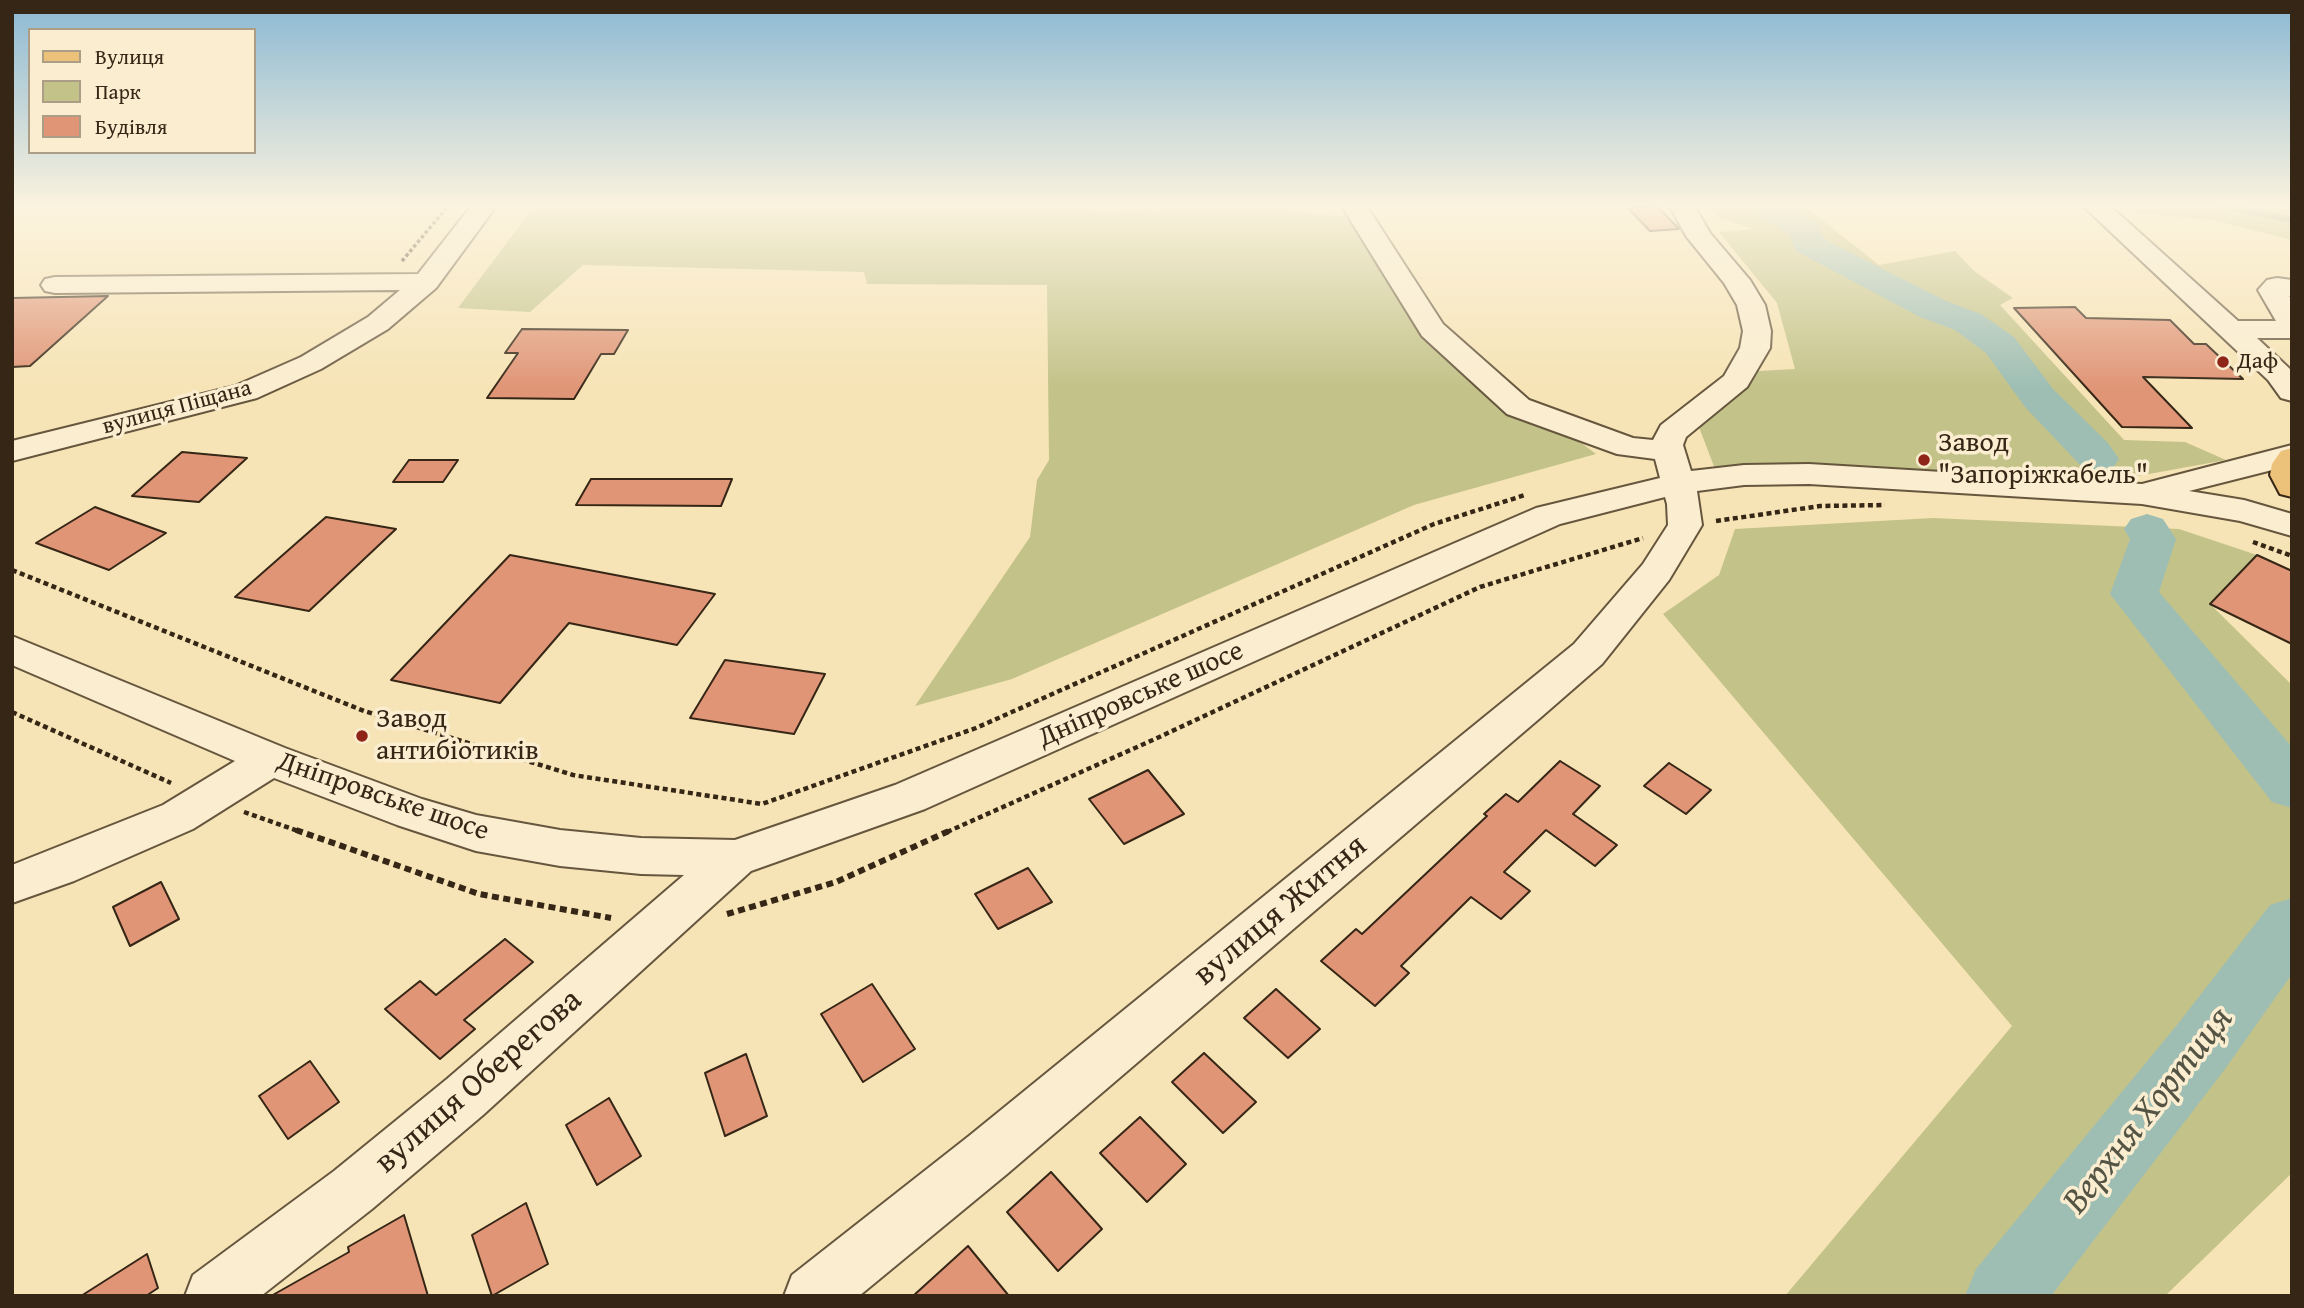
<!DOCTYPE html>
<meta charset="utf-8">
<style>
body{margin:0}
#map{position:relative;width:2304px;height:1308px;overflow:hidden;background:#f7e4b6;font-family:"Gentium Book Plus",serif}
canvas{display:block}
.frame{position:absolute;inset:0;border:14px solid #352616;pointer-events:none}
.legend{position:absolute;left:28px;top:28px;width:228px;height:126px;box-sizing:border-box;background:#faedd0;border:2px solid #ab9d86;margin:0;padding:9px 12px;list-style:none;font-size:21px;color:#352616}
.legend li{display:flex;align-items:center;gap:14px;height:35px}
.legend b{width:35px;border:2px solid #ab9d86}
</style>
<div id="map">
<canvas width="2304" height="1308"></canvas>
<div class="frame"></div>
<ul class="legend">
<li><b style="height:9px;background:#ecc27b"></b>Вулиця</li>
<li><b style="height:19px;background:#c3c289"></b>Парк</li>
<li><b style="height:19px;background:#e09577"></b>Будівля</li>
</ul>
</div>
<script>
const context = document.querySelector('canvas').getContext('2d');
context.lineJoin = 'round';
function fillPath(path, color) { context.fillStyle = color; context.fill(path, 'evenodd'); }
const shape = rows => new Path2D(rows.map(r => 'M' + r).join(''));
function trace(path, color, width, dash) { context.strokeStyle = color; context.lineWidth = width; context.lineCap = dash ? 'butt' : 'round'; context.setLineDash(dash || []); context.stroke(path); }
function label(font, color, halo, rows, align = 'center') {
  context.font = font + ' "Gentium Book Plus",serif'; context.lineWidth = 7; context.setLineDash([]); context.textBaseline = 'middle'; context.strokeStyle = halo; context.fillStyle = color; for (const [text, x, y, turn = 0] of rows) {
    context.save(); context.translate(x, y); context.rotate((+turn || 0) * Math.PI / 180); context.textAlign = isNaN(turn) ? turn : align; if (halo) context.strokeText(text, 0, 0); context.fillText(text, 0, 0); context.restore();
  }
}
fillPath(shape([
 [535,205,1088,205,1090,210,1284,208,1317,215,1362,216,1432,330,1596,454,1414,505,1012,679,915,706,1030,537,1037,480,1049,460,1047,285,867,284,864,272,583,265,530,312,458,308],
 [1706,205,1803,205,1879,265,1955,251,1974,271,2013,298,2000,305,2124,440,2185,442,2226,460,2138,476,1715,469,1694,414,1741,372,1795,369,1777,303,1719,232,1754,229,1719,218],
 [2126,205,2268,205,2292,210,2292,240,2213,220,2136,213],
 [1933,518,2179,529,2257,555,2210,604,2292,685,2292,1173,2165,1296,1785,1296,2012,1026,1663,614,1719,575,1735,529]
]), '#c3c289');
trace(shape([
 [2218,205,2292,220]
]), '#748175', 6);
fillPath(shape([
 [1750,205,1789,205,1817,223,1824,239,1946,301,1981,314,2014,337,2053,389,2108,443,2119,459,2113,468,2098,472,2083,468,2025,407,1986,353,1955,330,1920,317,1796,251,1789,234,1754,212,1750,205],
 [2147,514,2163,519,2176,539,2159,592,2292,747,2292,808,2272,802,2110,594,2130,539,2124,529,2131,519,2147,514],
 [2292,898,2292,974,2225,1069,2051,1296,1965,1296,1976,1269,2177,1025,2270,905,2292,898]
]), '#9ebeb4');
const building = shape([
 [1657,206,1679,229,1650,231,1628,208,1657,206],
 [108,296,30,366,12,367,12,298,108,296],
 [2075,307,2086,318,2170,320,2194,344,2206,344,2243,379,2143,377,2192,428,2122,427,2014,308,2075,307],
 [522,329,628,330,614,354,601,354,574,399,487,398,518,353,505,353,522,329],
 [182,452,247,458,199,502,132,496,182,452],
 [409,460,458,460,443,482,393,482,409,460],
 [591,479,732,479,721,506,576,505,591,479],
 [95,507,119,516,166,533,109,570,36,543,95,507],
 [326,517,396,529,309,611,235,597,326,517],
 [510,555,715,594,677,645,569,623,500,703,391,680,510,555],
 [2257,555,2292,571,2292,644,2210,604,2257,555],
 [725,660,825,674,794,734,690,718,725,660],
 [1560,761,1600,786,1573,814,1617,845,1595,866,1546,830,1504,872,1530,891,1501,919,1471,897,1401,966,1409,973,1375,1006,1321,961,1356,929,1362,934,1487,816,1484,814,1506,794,1518,802,1560,761],
 [1669,763,1711,790,1686,814,1644,786,1669,763],
 [1148,770,1184,814,1124,844,1089,799,1148,770],
 [1028,868,1052,902,998,929,975,894,1028,868],
 [161,882,179,919,130,946,113,907,161,882],
 [505,939,533,962,464,1020,475,1029,440,1059,385,1009,420,981,436,995,505,939],
 [872,984,915,1049,863,1082,821,1014,872,984],
 [1276,989,1320,1029,1288,1058,1244,1018,1276,989],
 [1204,1053,1256,1102,1223,1133,1172,1082,1204,1053],
 [746,1054,767,1116,725,1136,705,1073,746,1054],
 [310,1061,339,1102,288,1139,259,1096,310,1061],
 [609,1098,641,1156,597,1185,566,1125,609,1098],
 [1140,1117,1186,1164,1147,1202,1100,1153,1140,1117],
 [1051,1172,1102,1229,1058,1271,1007,1212,1051,1172],
 [526,1203,548,1264,492,1296,472,1235,526,1203],
 [404,1215,428,1296,271,1296,349,1252,348,1247,404,1215],
 [968,1246,1009,1296,913,1296,968,1246],
 [147,1254,158,1288,146,1296,81,1296,147,1254]
]);
fillPath(building, '#e09577');
trace(building, '#352616', 2);
const minor = shape([
 [472,205,497,205,436,288,388,329,321,369,257,398,12,461,12,441,235,386,301,357,368,317,400,290,55,293,45,291,41,285,45,279,55,277,418,274,472,205],
 [1341,205,1366,205,1443,324,1529,400,1633,438,1653,440,1661,425,1724,376,1740,348,1743,331,1737,305,1724,283,1686,236,1669,205,1694,205,1710,233,1750,280,1765,305,1771,331,1770,348,1747,387,1686,437,1683,445,1691,471,1744,465,1809,464,2142,484,2292,445,2292,465,2189,491,2244,500,2292,514,2292,536,2240,521,2142,504,1809,484,1744,485,1697,491,1702,525,1669,580,1602,664,1540,718,1007,1174,859,1296,784,1296,792,1275,969,1136,1574,644,1643,564,1668,525,1667,504,1665,497,1560,524,925,809,751,871,483,1115,372,1209,261,1296,185,1296,193,1275,334,1171,447,1079,684,875,641,874,560,866,476,851,397,825,274,778,193,829,74,881,12,903,12,865,163,805,235,761,12,665,12,636,285,748,422,799,476,815,560,830,641,838,735,840,895,785,1536,508,1660,478,1655,459,1617,454,1507,414,1422,336,1341,205],
 [2082,205,2109,205,2238,321,2276,321,2258,290,2267,280,2277,278,2292,280,2292,296,2289,296,2292,300,2292,338,2257,338,2292,371,2292,401,2281,398,2268,380,2082,205]
]);
const major = shape([
 [2292,448,2292,497,2280,494,2270,475,2272,464,2281,451,2292,448]
]);
trace(minor, '#66563e', 4);
trace(major, '#352616', 4);
trace(shape([
 [402,261,449,205]
]), '#352616', 3.5, [3.5, 2.5]);
trace(shape([
 [1716,521,1820,506,1885,505],
 [2253,542,2292,556],
 [12,570,364,711,573,775,762,804,976,728,1434,524,1525,495],
 [12,712,171,783],
 [244,812,301,832],
 [947,832,1155,739,1480,587,1643,538]
]), '#352616', 4.5, [5, 3.5]);
trace(shape([
 [296,830,479,894,611,918],
 [727,914,836,882,951,830]
]), '#352616', 6, [7, 4.5]);
fillPath(minor, '#faedd0');
fillPath(major, '#ecc27b');
const sky = context.createLinearGradient(0, 0, 0, 388);
sky.addColorStop(0, '#8ab8d3');
sky.addColorStop(0.53, '#fbf3de');
sky.addColorStop(1, '#fbf3de00');
context.fillStyle = sky;
context.fillRect(0, 0, 2304, 388);
for (const [x, y, r, color] of [
 [2223,362,7,"#8f2418"],
 [1924,460,7,"#8f2418"],
 [362,736,7,"#8f2418"]
]) { const dot = new Path2D(); dot.arc(x, y, r, 0, 2 * Math.PI); context.fillStyle = color; context.fill(dot); trace(dot, '#faedd0', 2.5); }
label('23px', '#352616', '#faedd0', [
 ["Даф",2237,362]
], 'left');
label('23px', '#352616', '#faedd0', [
 ["вулиця Піщана",177,408,-15]
]);
label('28px', '#352616', '#faedd0', [
 ["Завод",1938,444],
 ["\"Запоріжкабель\"",1938,476],
 ["Завод",376,720],
 ["антибіотиків",376,752]
], 'left');
label('28px', '#352616', '#faedd0', [
 ["Дніпровське шосе",1141,695,-24],
 ["Дніпровське шосе",383,797,19]
]);
label('33px', '#352616', '#faedd0', [
 ["вулиця Житня",1281,911,-40],
 ["вулиця Оберегова",479,1082,-41]
]);
label('italic 37px', '#545445', '#faedd0', [
 ["Верхня Хортиця",2149,1111,-52]
]);
</script>
